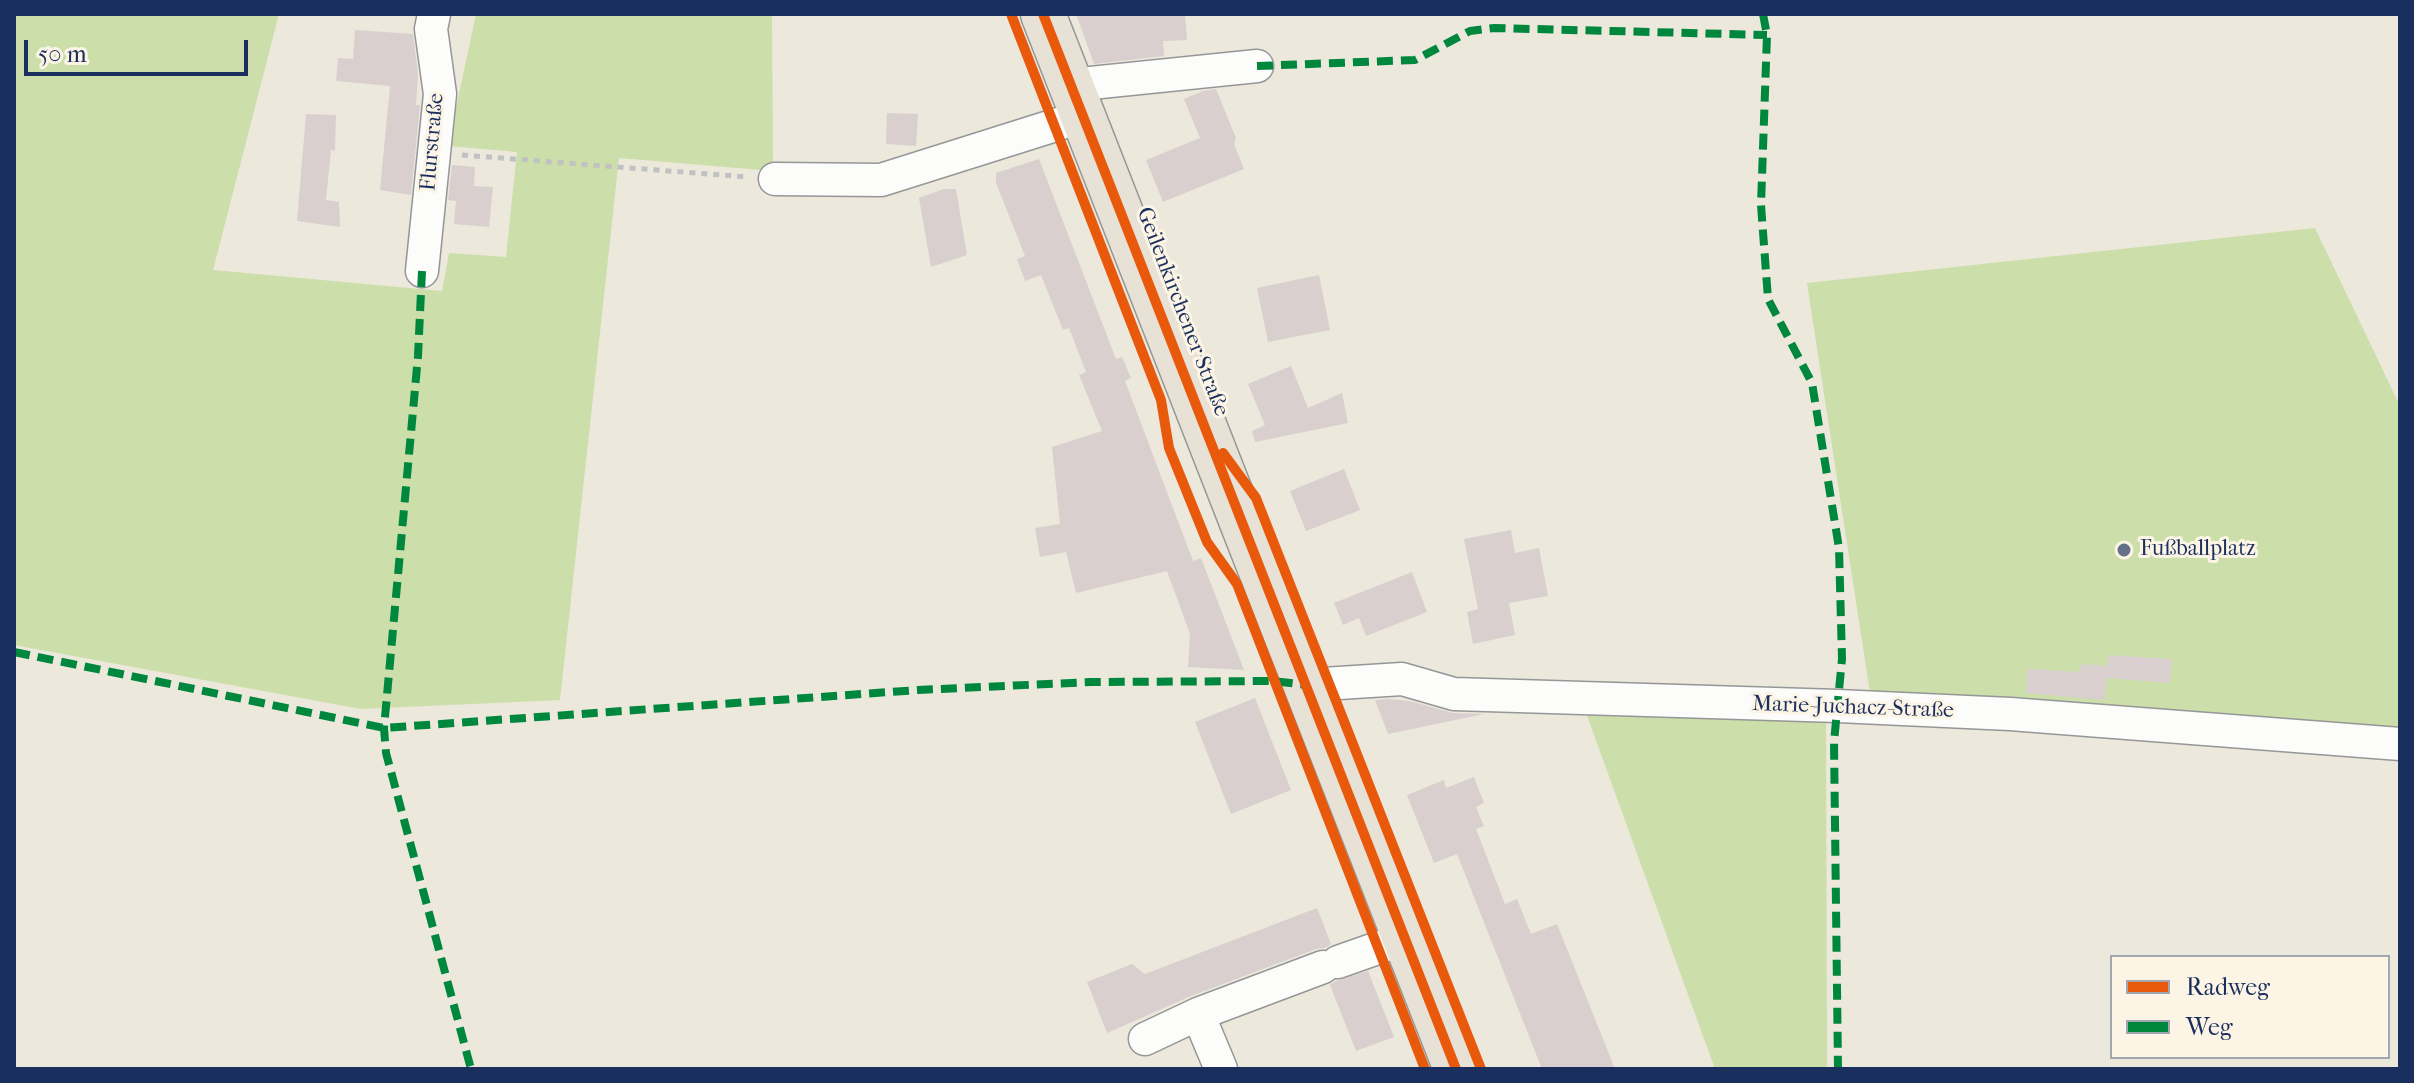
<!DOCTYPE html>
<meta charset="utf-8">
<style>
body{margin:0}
#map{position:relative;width:2414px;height:1083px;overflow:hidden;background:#ece8db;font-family:"IM FELL French Canon",serif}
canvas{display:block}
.frame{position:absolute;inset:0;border:16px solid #1b2f5e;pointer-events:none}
.legend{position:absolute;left:2110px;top:955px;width:280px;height:104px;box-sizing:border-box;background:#fcf5e5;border:2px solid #a2a6af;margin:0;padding:10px 14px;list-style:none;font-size:24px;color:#1b2f5e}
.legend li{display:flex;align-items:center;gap:16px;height:40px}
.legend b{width:40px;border:2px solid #a2a6af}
.scale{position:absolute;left:24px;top:40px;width:224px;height:36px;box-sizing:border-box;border:4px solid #1b2f5e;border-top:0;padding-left:10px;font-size:24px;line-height:28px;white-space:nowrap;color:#1b2f5e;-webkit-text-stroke:6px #fcf5e5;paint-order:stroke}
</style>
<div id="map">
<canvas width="2414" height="1083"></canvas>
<div class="frame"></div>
<ul class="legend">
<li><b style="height:10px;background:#e8590c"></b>Radweg</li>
<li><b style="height:10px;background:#00873e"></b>Weg</li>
</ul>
<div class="scale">50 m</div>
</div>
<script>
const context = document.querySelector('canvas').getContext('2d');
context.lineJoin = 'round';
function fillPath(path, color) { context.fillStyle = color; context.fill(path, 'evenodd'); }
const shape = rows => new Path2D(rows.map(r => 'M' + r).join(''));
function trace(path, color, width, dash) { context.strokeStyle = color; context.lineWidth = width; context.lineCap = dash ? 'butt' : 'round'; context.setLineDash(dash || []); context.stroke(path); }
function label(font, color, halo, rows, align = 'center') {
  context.font = font + ' "IM FELL French Canon",serif'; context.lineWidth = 6; context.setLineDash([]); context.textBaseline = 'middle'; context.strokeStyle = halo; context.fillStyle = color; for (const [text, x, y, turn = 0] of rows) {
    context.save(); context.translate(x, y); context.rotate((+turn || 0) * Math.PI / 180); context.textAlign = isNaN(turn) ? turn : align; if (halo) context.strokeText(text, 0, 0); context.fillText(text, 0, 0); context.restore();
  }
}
fillPath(shape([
 [14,14,279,14,213,270,442,291,449,253,506,257,517,152,448,146,476,14,772,14,773,171,619,158,560,700,361,709,14,645],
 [2315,228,2400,406,2400,729,1870,693,1807,283],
 [1585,710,1826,721,1827,1069,1715,1069]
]), '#ccdea9');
fillPath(shape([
 [1076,14,1185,14,1187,40,1163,41,1164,56,1094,64],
 [355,30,413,34,418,74,416,105,420,105,411,195,380,190,390,86,336,81,338,58,353,59],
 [1216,89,1236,138,1234,144,1244,169,1163,202,1146,160,1200,138,1184,99,1203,91],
 [887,113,918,114,916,146,886,144],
 [306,114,336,115,335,151,331,150,326,200,339,202,340,227,297,221],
 [1039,159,1116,359,1122,357,1131,378,1125,381,1193,561,1201,558,1244,670,1188,667,1190,634,1167,571,1076,593,1066,552,1040,557,1035,528,1060,524,1052,447,1102,431,1079,375,1086,372,1069,328,1063,330,1041,275,1025,281,1017,259,1025,256,996,183,996,173],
 [452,165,475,167,474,186,493,187,489,227,454,224,456,201,448,200],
 [944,189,956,189,967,255,931,267,919,198],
 [1319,275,1330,330,1268,342,1257,288],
 [1291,366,1308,408,1342,393,1348,423,1255,442,1252,431,1265,425,1248,384],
 [1344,469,1360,510,1306,531,1290,491],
 [1511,530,1515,553,1539,548,1548,596,1509,603,1515,635,1473,644,1467,612,1478,609,1464,539],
 [1412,572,1427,612,1366,636,1359,618,1343,625,1334,603],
 [2108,655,2172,659,2170,683,2106,678,2105,700,2026,693,2028,669,2080,672,2081,664,2107,666],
 [1255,698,1291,790,1231,814,1195,722],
 [1387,699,1410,701,1453,713,1484,714,1388,734,1375,700],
 [1474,777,1484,803,1476,807,1484,826,1476,829,1505,904,1517,899,1531,934,1557,924,1615,1069,1542,1069,1457,854,1434,863,1407,795,1444,780,1446,788],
 [1317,908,1331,944,1325,948,1316,949,1191,996,1107,1033,1087,982,1132,964,1145,974],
 [1368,971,1394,1037,1356,1051,1330,985,1336,981]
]), '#d9cfce');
const street = shape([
 [1071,85,1257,66],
 [775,179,881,180,1084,116],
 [422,271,440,94,431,29,434,14],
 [1307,685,1402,679,1454,694,1838,706,2010,714,2400,744],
 [1338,962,1406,938],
 [1198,1014,1221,1069],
 [1145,1039,1198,1014,1323,967]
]);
const primary = shape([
 [1043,14,1456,1069]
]);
trace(street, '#959697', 35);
trace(primary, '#959697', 47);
trace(shape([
 [462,155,747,177]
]), '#c0c1c3', 5, [6, 6]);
trace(street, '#fcfcfa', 32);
trace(primary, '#e7e2d5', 44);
trace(shape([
 [1763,14,1767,35,1761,205,1768,299,1812,383,1839,548,1842,659,1834,742,1838,1069],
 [1257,66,1415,60,1470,31,1494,28,1767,35],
 [422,271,418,356,384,728,386,753,471,1069],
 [14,652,384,728,918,690,1091,682,1273,681,1307,685]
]), '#00873e', 8, [16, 8]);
trace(shape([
 [1011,14,1161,400,1169,448,1207,542,1237,584,1425,1069],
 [1043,14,1456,1069],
 [1223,453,1256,498,1481,1069]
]), '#e8590c', 10);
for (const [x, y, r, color] of [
 [2124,550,8,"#64708a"]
]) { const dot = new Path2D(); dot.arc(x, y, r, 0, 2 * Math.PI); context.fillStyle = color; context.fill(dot); trace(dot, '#fcf5e5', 3); }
label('22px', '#1b2f5e', '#fcf5e5', [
 ["Flurstraße",433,142,-85],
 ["Geilenkirchener Straße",1182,312,69],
 ["Marie-Juchacz-Straße",1853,708,2]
]);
label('22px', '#1b2f5e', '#fcf5e5', [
 ["Fußballplatz",2140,550]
], 'left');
</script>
